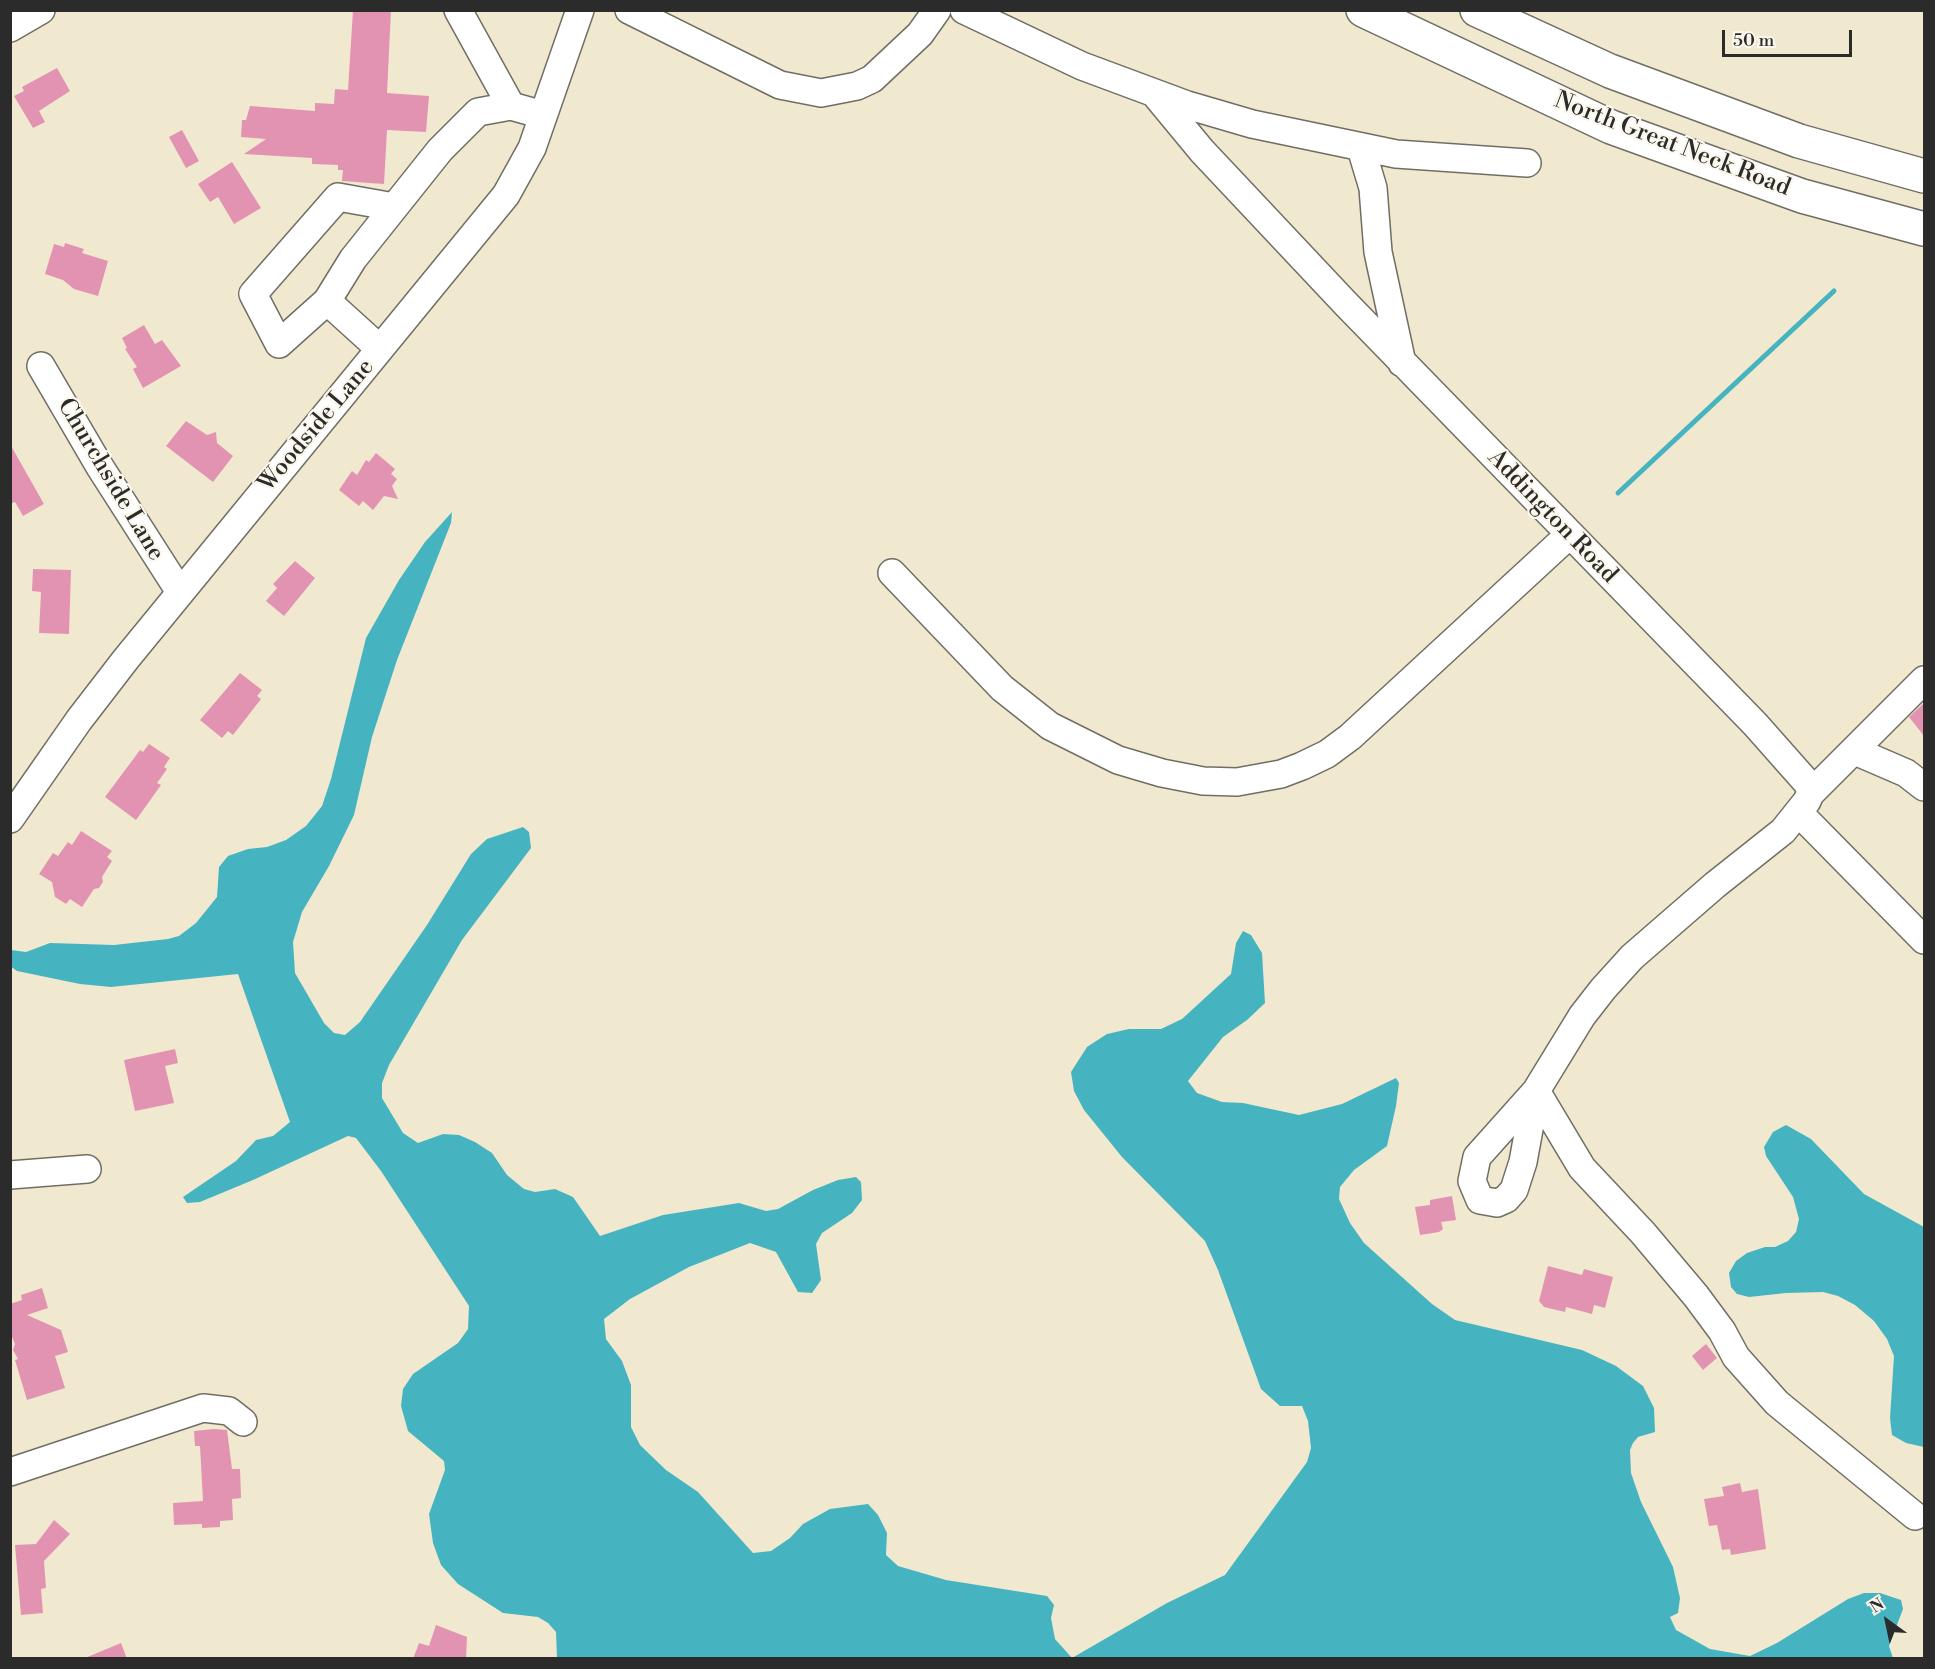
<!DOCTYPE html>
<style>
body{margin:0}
#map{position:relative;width:1935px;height:1669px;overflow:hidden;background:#f0e9cf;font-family:"Libre Bodoni",serif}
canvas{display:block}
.frame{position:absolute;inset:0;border:12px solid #2b2b2b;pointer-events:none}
.north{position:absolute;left:1857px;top:1591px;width:60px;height:60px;-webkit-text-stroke:4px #fbf7ec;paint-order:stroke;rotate:327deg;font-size:16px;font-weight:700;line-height:24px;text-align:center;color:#2b2b2b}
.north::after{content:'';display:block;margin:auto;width:21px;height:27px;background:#2b2b2b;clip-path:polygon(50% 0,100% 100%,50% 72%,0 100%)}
.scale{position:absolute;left:1722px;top:30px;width:130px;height:27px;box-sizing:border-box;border:3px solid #2b2b2b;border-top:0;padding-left:8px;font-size:18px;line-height:21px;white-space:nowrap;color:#2b2b2b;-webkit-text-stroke:4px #fbf7ec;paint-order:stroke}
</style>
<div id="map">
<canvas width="1935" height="1669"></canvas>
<div class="frame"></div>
<div class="north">N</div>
<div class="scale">50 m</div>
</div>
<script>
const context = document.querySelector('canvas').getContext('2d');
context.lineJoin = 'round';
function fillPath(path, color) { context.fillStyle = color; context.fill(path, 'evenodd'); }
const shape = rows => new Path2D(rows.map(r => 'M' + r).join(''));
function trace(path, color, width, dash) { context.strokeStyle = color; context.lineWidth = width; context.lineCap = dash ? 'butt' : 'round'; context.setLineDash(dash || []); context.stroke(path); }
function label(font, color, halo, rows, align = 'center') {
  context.font = font + ' "Libre Bodoni",serif'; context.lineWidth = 4.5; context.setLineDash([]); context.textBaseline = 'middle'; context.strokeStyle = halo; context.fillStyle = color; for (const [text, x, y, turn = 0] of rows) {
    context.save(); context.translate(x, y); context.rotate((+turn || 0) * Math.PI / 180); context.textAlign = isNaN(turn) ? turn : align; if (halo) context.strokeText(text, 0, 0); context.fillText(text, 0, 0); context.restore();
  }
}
fillPath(shape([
 [452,512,451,523,397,660,372,737,354,815,329,866,302,912,293,942,295,973,324,1023,334,1033,345,1035,360,1022,427,925,471,854,487,839,523,827,529,832,531,848,462,940,389,1065,382,1083,382,1098,403,1133,418,1143,443,1134,459,1135,475,1142,492,1153,507,1175,524,1189,535,1192,555,1189,573,1197,600,1236,663,1215,739,1203,766,1211,778,1209,813,1190,838,1180,856,1177,861,1182,862,1200,852,1213,822,1233,816,1244,821,1280,812,1293,798,1292,776,1252,750,1243,689,1267,630,1299,604,1319,606,1339,622,1361,631,1385,631,1427,640,1445,666,1470,698,1492,753,1553,771,1551,790,1538,803,1524,830,1509,868,1504,878,1515,887,1533,886,1555,898,1566,946,1580,1047,1596,1054,1605,1051,1618,1055,1639,1072,1658,1167,1603,1225,1575,1307,1462,1311,1448,1308,1421,1302,1406,1280,1406,1261,1389,1218,1270,1205,1241,1122,1157,1084,1110,1074,1091,1071,1072,1087,1047,1107,1034,1129,1029,1161,1029,1182,1019,1231,974,1236,943,1243,931,1251,935,1262,953,1265,1003,1247,1020,1223,1037,1188,1081,1197,1093,1222,1102,1243,1103,1299,1115,1342,1104,1396,1078,1399,1083,1396,1106,1387,1146,1354,1170,1340,1187,1339,1199,1350,1223,1364,1243,1432,1304,1455,1320,1582,1350,1616,1366,1643,1386,1654,1408,1655,1432,1638,1437,1633,1443,1630,1450,1631,1473,1641,1502,1673,1567,1680,1598,1678,1613,1670,1617,1676,1630,1710,1649,1750,1656,1777,1643,1848,1599,1864,1593,1880,1593,1901,1600,1903,1609,1889,1646,1893,1658,557,1658,556,1632,548,1623,538,1617,503,1613,458,1584,441,1565,433,1543,429,1514,445,1470,444,1461,408,1431,401,1406,403,1389,413,1374,458,1343,468,1329,469,1306,381,1171,356,1138,348,1136,253,1180,200,1202,187,1203,183,1197,236,1161,256,1140,273,1136,290,1122,238,974,111,987,80,984,17,971,10,966,11,950,26,952,50,943,114,945,168,939,179,936,196,923,217,897,219,867,228,856,248,849,267,847,286,840,306,826,322,806,331,779,366,638,399,580,425,542],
 [1786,1125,1811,1139,1864,1194,1924,1227,1924,1447,1906,1443,1892,1435,1890,1418,1894,1356,1887,1339,1874,1321,1855,1305,1838,1296,1823,1292,1786,1293,1749,1297,1737,1294,1731,1287,1729,1273,1736,1261,1747,1253,1765,1247,1775,1247,1788,1241,1796,1232,1799,1219,1793,1197,1766,1156,1764,1147,1773,1132]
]), '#46b4c0');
trace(shape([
 [1618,493,1834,291]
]), '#46b4c0', 5);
fillPath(shape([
 [353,10,391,10,387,93,429,96,426,132,387,130,384,184,342,181,343,170,338,170,338,165,312,164,312,158,244,154,266,139,241,137,242,120,246,120,250,106,315,111,315,103,334,104,335,89,348,90],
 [57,68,70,91,39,111,45,122,33,128,14,96,24,91,22,87],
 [182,130,199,161,186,168,169,137],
 [232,162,261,208,234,224,218,197,210,202,198,184],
 [65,243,84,249,82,253,108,261,98,296,74,289,63,280,45,274,54,244,64,247],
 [144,325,155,344,162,340,181,366,143,388,133,369,137,367,125,349,127,348,122,338],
 [186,421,207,435,216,432,217,443,233,456,213,482,166,446],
 [10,444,44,504,23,516,15,502,10,504],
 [376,453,395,469,391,474,397,479,392,486,398,499,384,496,373,510,363,501,359,506,339,490,352,471,357,475,366,460,369,462],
 [295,561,315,578,284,616,266,601,277,588,273,584],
 [33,569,71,570,69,634,39,633,41,592,32,591],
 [240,673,262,690,257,696,261,699,233,735,228,731,222,738,200,720],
 [1924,703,1924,736,1909,717],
 [149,744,170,758,164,767,167,769,157,783,161,785,136,820,105,797,140,750,143,752],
 [81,831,112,851,107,857,112,861,102,877,103,882,99,888,94,889,82,907,70,899,66,904,55,897,52,882,39,874,53,853,58,856,68,842,72,845],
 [175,1049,178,1063,165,1066,174,1103,135,1111,124,1060],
 [1452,1196,1456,1220,1441,1222,1443,1229,1439,1232,1420,1235,1415,1207,1430,1205,1430,1200],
 [1548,1266,1582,1275,1584,1269,1613,1277,1605,1308,1594,1305,1592,1314,1566,1307,1565,1312,1544,1307,1539,1301],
 [42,1288,48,1308,27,1315,61,1330,68,1352,55,1356,65,1388,27,1400,15,1360,18,1359,13,1350,15,1344,10,1332,10,1304,22,1300,21,1295],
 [1706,1344,1717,1358,1703,1370,1692,1356],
 [214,1429,227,1430,232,1469,240,1469,241,1498,232,1499,233,1520,220,1521,220,1527,202,1528,202,1524,174,1525,173,1503,203,1501,200,1446,195,1446,194,1431],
 [1740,1483,1742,1492,1758,1489,1766,1549,1731,1555,1730,1549,1722,1550,1717,1525,1709,1526,1704,1499,1724,1496,1722,1487],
 [54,1520,70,1534,44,1561,46,1588,41,1589,43,1613,21,1615,15,1545,36,1544],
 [436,1625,467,1637,466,1659,413,1659,419,1643,429,1646],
 [121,1643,127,1659,85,1659,85,1658]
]), '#e393b2');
const minor = shape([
 [458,10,511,106],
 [629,10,780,85,821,93,857,86,872,79,920,34,937,10],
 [964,10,1082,66,1187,105,1252,124,1396,154,1527,163],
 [10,28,41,10],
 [1154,93,1202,151,1346,304,1755,724,1809,785,1810,794,1807,801,1783,831,1715,885,1632,957,1603,989,1582,1016,1536,1091,1582,1168,1643,1233,1696,1296,1722,1331,1736,1357,1777,1403,1915,1516],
 [1361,148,1373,188,1378,252,1402,363],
 [327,301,279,344,253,294,338,197,394,207],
 [380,349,327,301,353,259,440,150,478,112,511,106,543,115],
 [41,366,100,467,180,592],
 [892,573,1002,688,1050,726,1118,760,1162,773,1203,781,1237,782,1281,774,1302,766,1327,754,1350,737,1569,535],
 [1855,751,1906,773,1924,787],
 [1810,794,1924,680],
 [1799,813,1924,940],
 [10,819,79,720,126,659,506,195,532,148,580,10],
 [1536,1091,1523,1162,1514,1190,1506,1199,1497,1203,1480,1200,1472,1181,1477,1157,1536,1091],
 [10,1175,87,1169],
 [10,1472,203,1408,229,1411,243,1422]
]);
const major = shape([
 [1363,10,1611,127,1802,196,1924,229],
 [1477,10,1610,71,1799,141,1924,176]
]);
trace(minor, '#706e64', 30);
trace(major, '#706e64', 36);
trace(minor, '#fff', 27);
trace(major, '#fff', 33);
label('24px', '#2b2b2b', '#fbf7ec', [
 ["North Great Neck Road",1672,145,21],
 ["Woodside Lane",317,426,-50],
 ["Churchside Lane",110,480,59],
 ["Addington Road",1552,517,46]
]);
</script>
